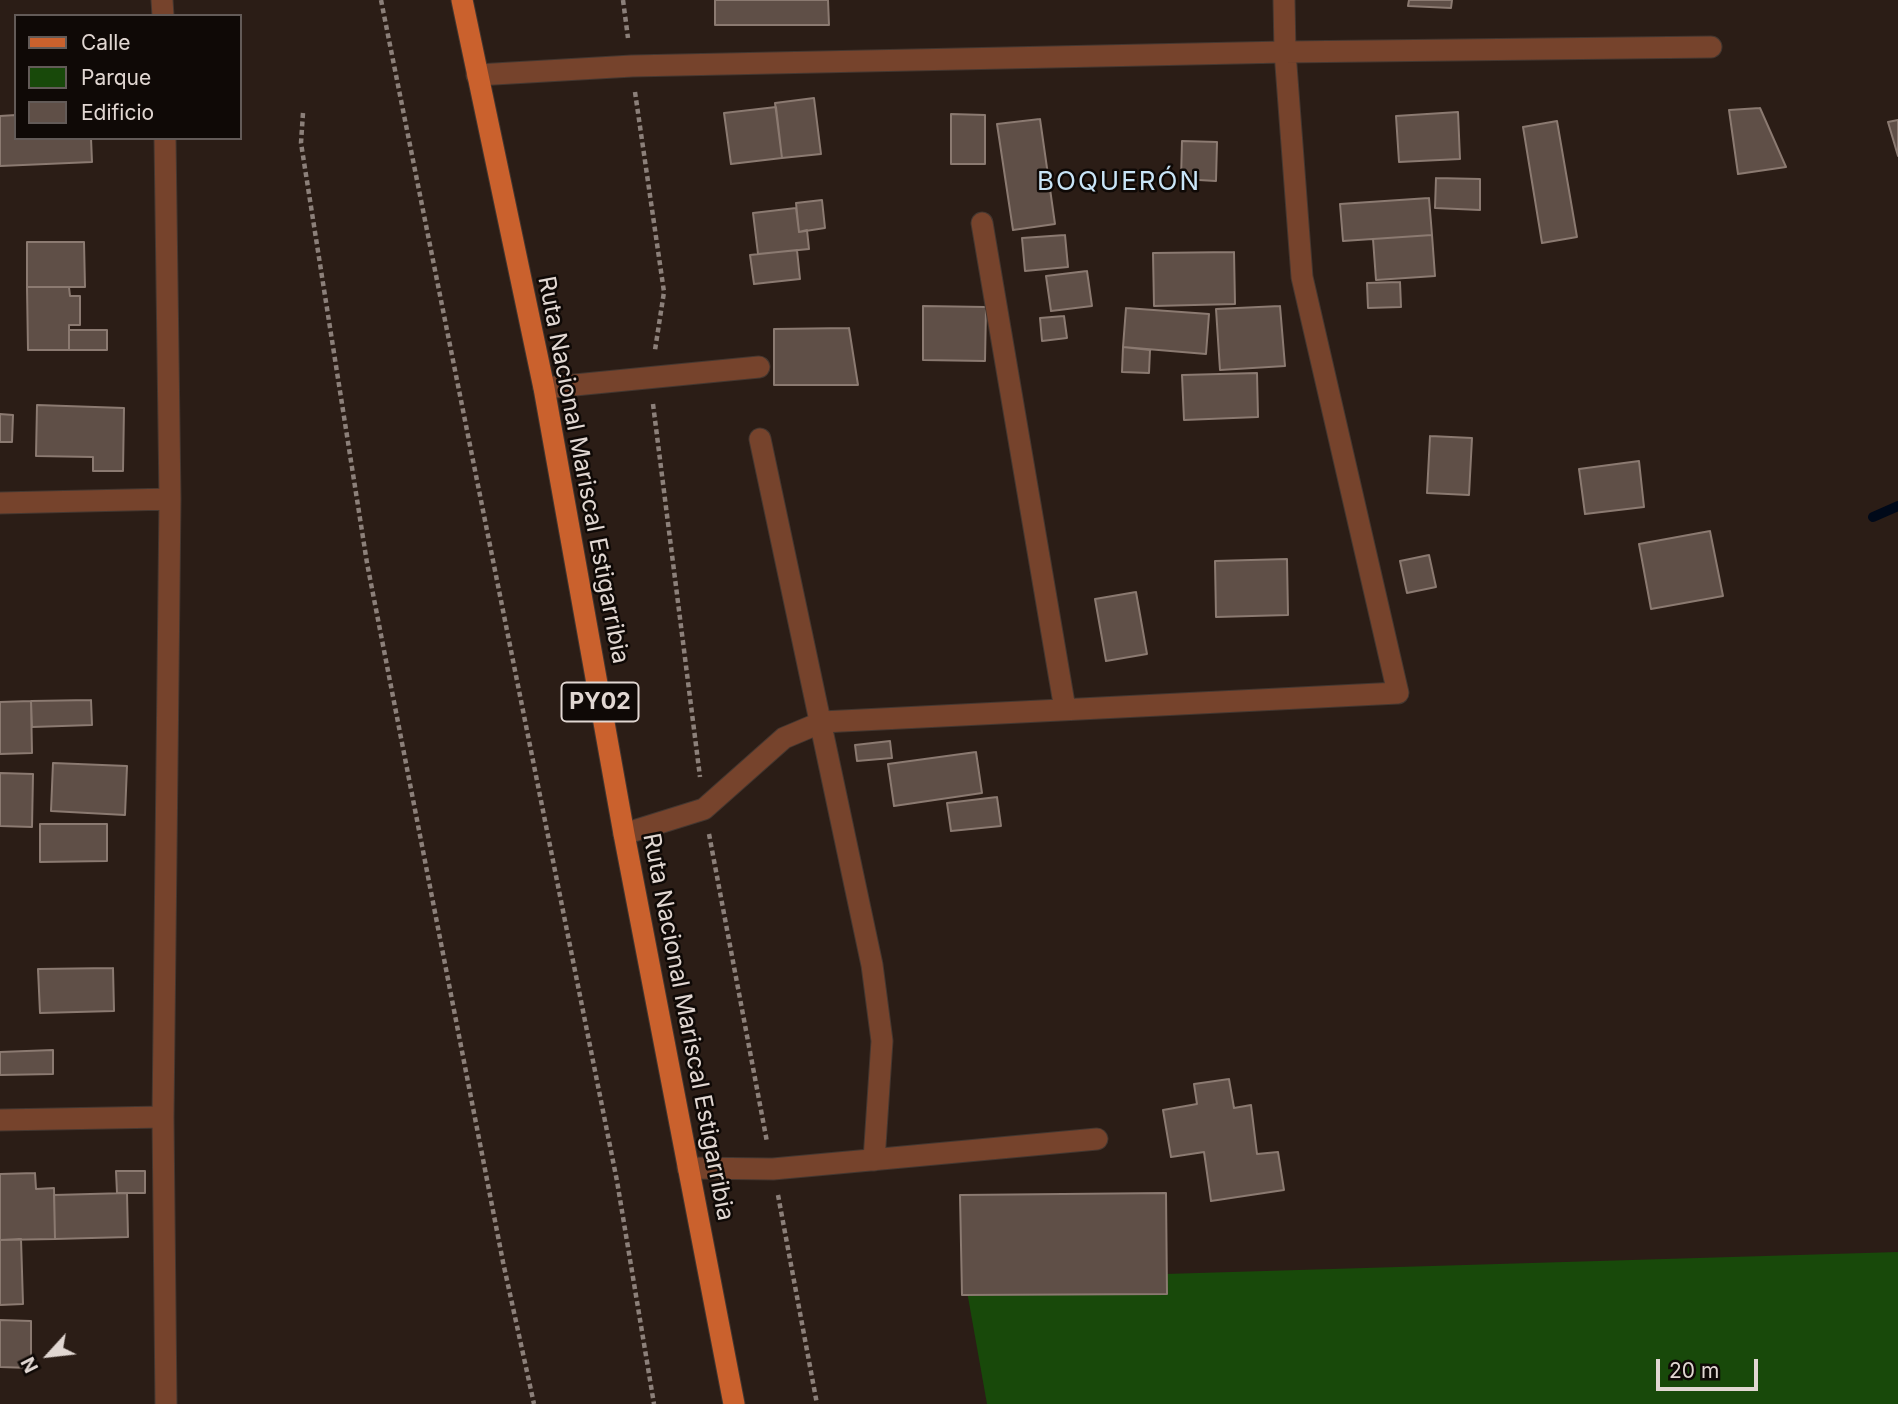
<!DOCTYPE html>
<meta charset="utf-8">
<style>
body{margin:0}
#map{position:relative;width:1898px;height:1404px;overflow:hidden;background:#2b1d16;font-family:Inter,sans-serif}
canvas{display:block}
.legend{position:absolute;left:14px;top:14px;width:228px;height:126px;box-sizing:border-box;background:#0f0906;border:2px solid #635b58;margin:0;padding:9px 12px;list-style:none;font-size:21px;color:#e1d7d2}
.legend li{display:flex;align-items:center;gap:14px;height:35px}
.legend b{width:35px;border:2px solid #635b58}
.north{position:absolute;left:14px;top:1320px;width:70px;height:70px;-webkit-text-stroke:5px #0f0906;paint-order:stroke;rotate:243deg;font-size:19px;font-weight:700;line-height:28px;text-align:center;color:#e1d7d2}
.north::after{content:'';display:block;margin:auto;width:24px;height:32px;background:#e1d7d2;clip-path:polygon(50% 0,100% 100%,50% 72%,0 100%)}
.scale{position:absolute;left:1656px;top:1359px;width:102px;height:32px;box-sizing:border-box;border:4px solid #e1d7d2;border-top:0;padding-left:9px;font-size:21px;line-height:24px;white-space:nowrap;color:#e1d7d2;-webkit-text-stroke:5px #0f0906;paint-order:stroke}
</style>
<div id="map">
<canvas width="1898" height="1404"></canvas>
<ul class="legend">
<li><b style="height:9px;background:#ca612d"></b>Calle</li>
<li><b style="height:19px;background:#18490a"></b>Parque</li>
<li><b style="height:19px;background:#5f4f47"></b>Edificio</li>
</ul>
<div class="north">N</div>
<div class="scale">20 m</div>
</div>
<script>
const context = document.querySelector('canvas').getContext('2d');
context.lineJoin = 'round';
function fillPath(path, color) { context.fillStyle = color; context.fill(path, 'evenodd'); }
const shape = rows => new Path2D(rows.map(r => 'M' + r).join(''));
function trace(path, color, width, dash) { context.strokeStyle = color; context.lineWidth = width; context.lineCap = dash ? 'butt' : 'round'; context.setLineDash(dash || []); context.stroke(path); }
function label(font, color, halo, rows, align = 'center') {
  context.font = font + ' Inter,sans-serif'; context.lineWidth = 5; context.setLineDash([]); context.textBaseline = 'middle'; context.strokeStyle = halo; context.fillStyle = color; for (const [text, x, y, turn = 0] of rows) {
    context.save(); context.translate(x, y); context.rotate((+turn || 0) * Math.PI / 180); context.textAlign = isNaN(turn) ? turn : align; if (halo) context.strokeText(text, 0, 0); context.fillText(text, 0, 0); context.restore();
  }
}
fillPath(shape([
 [1898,1252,1898,1404,987,1404,965,1280]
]), '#18490a');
trace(shape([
 [1873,517,1898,506]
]), '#000919', 10);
const building = shape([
 [715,0,828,0,829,25,715,25,715,0],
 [1409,0,1452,0,1451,8,1408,6,1409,0],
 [814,98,821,154,782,158,775,103,814,98],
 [776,107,782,158,731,164,724,113,776,107],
 [1760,108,1786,167,1738,174,1729,110,1760,108],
 [1458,112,1460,159,1399,162,1396,116,1458,112],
 [951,114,985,115,985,164,951,164,951,114],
 [16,115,16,138,91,138,92,162,0,166,0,116,16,115],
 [1040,119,1055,224,1013,230,997,124,1040,119],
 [1898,120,1898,156,1888,122,1898,120],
 [1557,121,1577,237,1542,243,1523,127,1557,121],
 [1182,141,1217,142,1216,181,1181,179,1182,141],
 [1436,178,1480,179,1480,210,1435,208,1436,178],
 [1429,198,1432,235,1343,241,1340,204,1429,198],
 [822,200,825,228,799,232,796,203,822,200],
 [796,208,799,232,807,230,809,249,758,254,753,213,796,208],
 [1065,235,1068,267,1025,271,1022,238,1065,235],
 [1432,235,1435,276,1376,280,1373,239,1432,235],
 [27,242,84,242,85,287,27,287,27,242],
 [797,250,800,279,754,284,750,255,797,250],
 [1234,252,1235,304,1154,306,1153,253,1234,252],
 [1087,271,1092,306,1051,311,1046,276,1087,271],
 [1400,282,1401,307,1368,308,1367,283,1400,282],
 [27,287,69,287,70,296,80,296,80,325,69,325,69,350,28,350,27,287],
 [923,306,986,307,985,361,923,360,923,306],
 [1280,306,1285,366,1220,370,1216,309,1280,306],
 [1126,308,1209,314,1206,354,1123,347,1126,308],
 [1064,316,1067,338,1042,341,1040,318,1064,316],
 [849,328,858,385,774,385,774,329,849,328],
 [69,330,107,330,107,350,69,350,69,330],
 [1123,347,1150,350,1149,373,1122,372,1123,347],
 [1257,373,1258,417,1184,420,1182,375,1257,373],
 [37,405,124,408,123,471,93,471,93,457,36,456,37,405],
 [0,414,13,415,12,442,0,442,0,414],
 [1430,436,1472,438,1469,495,1427,493,1430,436],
 [1639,461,1644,507,1585,514,1579,469,1639,461],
 [1710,531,1723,596,1651,609,1639,544,1710,531],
 [1429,555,1436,587,1407,593,1400,561,1429,555],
 [1287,559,1288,615,1216,617,1215,561,1287,559],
 [1136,592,1147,654,1106,661,1095,599,1136,592],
 [91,700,92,725,32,727,31,701,91,700],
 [31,701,32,753,0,754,0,702,31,701],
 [890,741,892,758,857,761,855,745,890,741],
 [976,752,982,793,894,806,888,764,976,752],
 [53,763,127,766,125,815,51,811,53,763],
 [0,773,33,774,32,827,0,826,0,773],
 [997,797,1001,826,951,831,947,803,997,797],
 [40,824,107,824,107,861,40,862,40,824],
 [113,968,114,1011,40,1013,38,969,113,968],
 [53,1050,53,1074,0,1075,0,1052,53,1050],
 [1229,1079,1234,1108,1251,1105,1257,1154,1278,1152,1284,1190,1211,1201,1204,1152,1171,1157,1163,1110,1197,1104,1194,1084,1229,1079],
 [116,1171,145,1171,145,1193,117,1193,116,1171],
 [35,1173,36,1189,54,1188,55,1239,0,1240,0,1174,35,1173],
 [127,1193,128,1237,55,1239,54,1195,127,1193],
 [1166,1193,1167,1294,962,1295,960,1195,1166,1193],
 [21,1239,23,1304,0,1305,0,1240,21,1239],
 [0,1320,31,1321,31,1368,0,1367,0,1320]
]);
fillPath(building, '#5f4f47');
trace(building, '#8b7a71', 2);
const minor = shape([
 [162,0,163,16],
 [477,75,632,66,1285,52,1711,47],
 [165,138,170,499,163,1117,166,1404],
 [982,223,1065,709],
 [544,388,759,367],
 [760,439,872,965,882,1041,874,1160],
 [0,503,170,499],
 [624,834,704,809,784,738,822,722,1398,693,1302,277,1285,52,1284,0],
 [0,1120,163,1117],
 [688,1168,773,1169,1097,1139]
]);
const major = shape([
 [462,0,544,388,624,834,734,1404]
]);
trace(minor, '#443730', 23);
trace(major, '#443730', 23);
trace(shape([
 [381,0,617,1181,654,1404],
 [623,0,628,38],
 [635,92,664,292,655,350],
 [303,113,301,143,367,563,503,1262,534,1404],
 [653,404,700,777],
 [709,834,767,1142],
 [778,1195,817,1404]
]), '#8c807a', 4.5, [5, 3.5]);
trace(minor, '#76432c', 21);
trace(major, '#ca612d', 21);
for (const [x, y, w] of [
 [600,702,77]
]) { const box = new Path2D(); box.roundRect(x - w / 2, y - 19.5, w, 39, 5); context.fillStyle = '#0f0906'; context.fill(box); trace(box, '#e1d7d2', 2); }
label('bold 23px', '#e1d7d2', null, [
 ["PY02",600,702]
]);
label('24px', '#e1d7d2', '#0f0906', [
 ["Ruta Nacional Mariscal Estigarribia",583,470,79],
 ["Ruta Nacional Mariscal Estigarribia",688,1027,79]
]);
context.letterSpacing = '2px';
label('26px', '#c9e5f8', '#0f0906', [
 ["BOQUERÓN",1119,182]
]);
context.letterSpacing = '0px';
</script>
